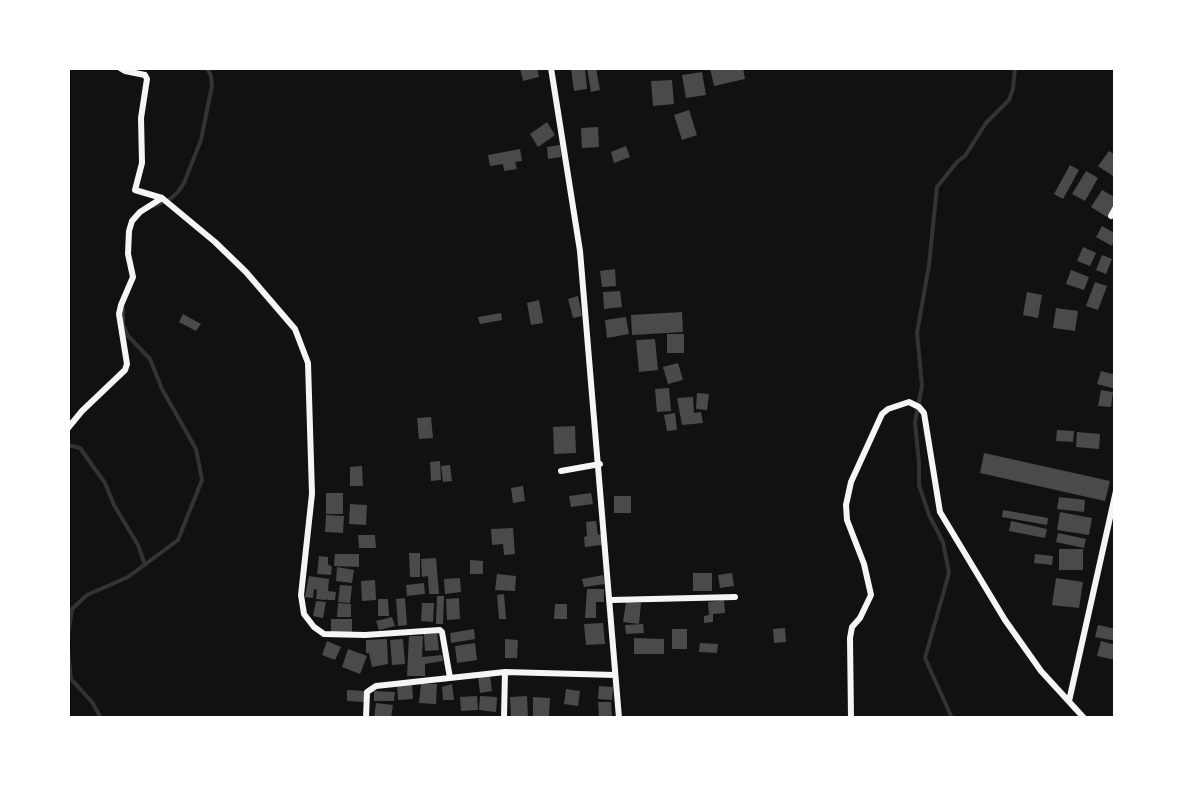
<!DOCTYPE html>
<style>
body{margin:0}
#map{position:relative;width:1183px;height:786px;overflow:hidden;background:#111;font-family:Montserrat,sans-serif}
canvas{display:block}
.frame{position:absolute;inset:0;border:70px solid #fff;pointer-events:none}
</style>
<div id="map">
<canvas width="1183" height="786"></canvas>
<div class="frame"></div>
</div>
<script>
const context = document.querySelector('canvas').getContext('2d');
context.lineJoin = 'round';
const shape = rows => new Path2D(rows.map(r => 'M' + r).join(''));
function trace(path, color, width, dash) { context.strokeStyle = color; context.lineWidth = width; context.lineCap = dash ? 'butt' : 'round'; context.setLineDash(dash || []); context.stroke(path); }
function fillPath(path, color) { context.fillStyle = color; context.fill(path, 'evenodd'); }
trace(shape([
 [154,206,170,199,178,192,184,183,201,140,212,86,211,76,207,68],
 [68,445,80,448,105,483,114,505,138,545,145,565],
 [68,635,72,609,87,595,128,577,178,540,202,480,196,449,162,389,150,359,128,336,123,324,123,308],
 [68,651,71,679,92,702,101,718],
 [952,718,925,658,949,573,943,542,929,515,919,485,919,463,915,422,922,386,917,333,929,265,937,187,957,162,965,156,986,123,1009,100,1013,89,1015,68]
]), '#333', 4);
fillPath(shape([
 [520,68,537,68,539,77,523,81],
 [571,68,585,68,587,89,574,91],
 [587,68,596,68,600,90,591,92],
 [710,68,743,68,745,79,714,86],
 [702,72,706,95,686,98,682,75],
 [672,80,674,104,653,106,651,81],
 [689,110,697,135,682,140,674,115],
 [547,122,555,135,538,147,530,134],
 [598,127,599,147,582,148,581,128],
 [560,145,561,157,548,159,547,147],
 [626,146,630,157,614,163,611,152],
 [520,149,522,161,515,162,517,169,504,171,503,164,490,166,488,155],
 [1109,151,1116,155,1116,178,1098,166],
 [1070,165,1079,170,1063,199,1054,194],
 [1086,171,1098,178,1085,201,1072,194],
 [1102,190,1116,198,1116,203,1107,217,1091,207],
 [1102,226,1116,234,1112,246,1096,237],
 [1083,247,1096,253,1090,266,1077,261],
 [1102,255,1112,259,1106,274,1096,270],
 [615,269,616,286,602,287,600,271],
 [1071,270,1089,277,1084,290,1066,284],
 [1095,282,1107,286,1098,310,1086,306],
 [620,291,622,307,604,309,603,292],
 [1027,292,1042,295,1038,318,1023,315],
 [578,296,582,316,573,318,568,299],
 [539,300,543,323,531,325,527,303],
 [1056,308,1078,311,1075,331,1053,328],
 [682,312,683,332,632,335,631,315],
 [501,313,502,320,480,324,478,317],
 [183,314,201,324,196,331,179,322],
 [626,317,629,334,607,338,605,320],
 [667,334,684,334,684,353,667,353],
 [655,339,658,370,639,372,636,340],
 [678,363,683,380,668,384,663,367],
 [1101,371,1116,375,1116,389,1097,384],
 [669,388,671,411,657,412,655,389],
 [1101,390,1113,392,1111,407,1098,406],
 [697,393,709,394,707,410,696,409],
 [693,397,694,413,701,412,703,423,682,425,677,398],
 [675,413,677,430,667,431,664,415],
 [431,417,433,438,419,439,417,418],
 [575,426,576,453,554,454,553,427],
 [1057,430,1074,431,1073,442,1056,441],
 [1077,432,1100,434,1099,449,1076,447],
 [984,453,1110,481,1105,501,980,473],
 [440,461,441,480,431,481,430,462],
 [450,465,452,481,443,482,441,466],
 [362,466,363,486,350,486,350,467],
 [523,486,525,501,513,503,511,488],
 [326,493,343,493,343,514,326,514],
 [591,493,593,504,571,507,569,496],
 [614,496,631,496,631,513,614,513],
 [1059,497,1085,500,1084,512,1057,509],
 [350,504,367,505,366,525,349,524],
 [1003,510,1048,518,1047,525,1002,517],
 [1060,512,1092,518,1089,535,1057,530],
 [326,515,344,516,343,533,325,532],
 [596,521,598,535,601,534,602,545,585,547,584,537,587,536,586,522],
 [1011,521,1047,529,1045,538,1009,531],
 [513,528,515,554,504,555,503,544,492,545,491,529],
 [1058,533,1086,539,1084,548,1056,542],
 [358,535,375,535,376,548,359,548],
 [1059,549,1083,549,1083,570,1059,570],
 [409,553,420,553,420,577,410,577],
 [335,554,359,554,359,567,334,566],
 [1035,554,1053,556,1052,565,1034,563],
 [319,556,328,557,328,564,332,567,331,575,317,574],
 [436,558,439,594,429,594,428,576,422,577,421,559],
 [470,560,483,561,483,574,470,574],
 [337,567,354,570,352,583,336,581],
 [693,573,712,573,712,591,693,591],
 [732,573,734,586,720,588,718,575],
 [497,574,516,576,515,591,495,590],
 [603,575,605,584,584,587,582,579],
 [309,576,329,579,328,591,336,592,335,600,327,600,327,597,326,600,316,599,317,590,314,589,313,598,305,597],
 [460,578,461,592,445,594,444,579],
 [1056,578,1083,582,1079,608,1052,605],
 [375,580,376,600,362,601,361,581],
 [424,583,425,594,407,596,406,585],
 [340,585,352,586,350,603,338,602],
 [587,589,604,589,604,602,596,602,596,618,585,618],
 [504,594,506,619,499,619,497,595],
 [437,596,444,596,443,624,436,624],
 [405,598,407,625,398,626,396,599],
 [459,598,460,619,447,620,446,599],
 [378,599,388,599,389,616,378,616],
 [724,600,725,613,713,614,713,622,704,623,704,616,709,615,708,602],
 [316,601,326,602,323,618,313,616],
 [626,602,641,603,639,624,623,622],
 [338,603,351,604,351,617,337,617],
 [422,603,434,603,433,622,421,621],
 [555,604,567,604,567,619,554,619],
 [392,617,395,626,379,630,376,621],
 [331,619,352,619,352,633,331,633],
 [603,623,605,644,586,645,584,624],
 [643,624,644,633,626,634,625,625],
 [1098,625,1116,629,1116,641,1095,637],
 [785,628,786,642,774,643,773,629],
 [474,629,475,639,451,643,450,633],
 [672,629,687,629,687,649,672,649],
 [437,633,439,650,425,651,424,634],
 [409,636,423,636,422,657,442,655,443,661,425,664,425,676,407,676],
 [634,638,664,639,664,654,634,654],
 [387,639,388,664,372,667,369,653,366,653,366,640],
 [403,639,405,664,392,665,390,640],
 [505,639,518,640,517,658,505,658],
 [327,641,341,647,335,660,322,655],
 [1101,641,1116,645,1116,660,1097,656],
 [475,643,477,660,457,663,455,646],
 [700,643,718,644,717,653,699,652],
 [348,649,367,656,360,674,342,667],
 [490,675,492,691,480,693,478,677],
 [412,683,413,699,398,700,397,684],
 [421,684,437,684,436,704,419,703],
 [452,684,454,700,443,700,442,687],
 [599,686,613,687,612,700,598,699],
 [566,689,580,691,578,706,564,704],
 [347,690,364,691,364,702,347,701],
 [374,691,395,692,394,701,374,701],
 [477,696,478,710,461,711,460,697],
 [480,696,497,697,496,712,479,710],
 [527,696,528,718,511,718,510,697],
 [533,697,550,698,549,716,533,716],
 [598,702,611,702,612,718,599,718],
 [376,703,393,705,391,718,374,718]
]), '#4a4a4a');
trace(shape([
 [120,68,125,71,145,75,147,79,141,118,142,163,135,190,162,198,215,242,246,272,295,329,308,363,312,494,301,595,304,614,314,627,324,634,365,635,440,630,442,632,450,678],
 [551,68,580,251,619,718],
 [1111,216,1116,207],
 [68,428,82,411,125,370,127,364,119,314,121,305,133,277,128,254,129,231,132,221,140,212,162,198],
 [561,471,600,464],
 [611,600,735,597],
 [1069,701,1116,491],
 [366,718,367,692,376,686,505,672,615,675],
 [504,718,505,672],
 [851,718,850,638,852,627,860,618,871,595,864,564,847,520,846,505,851,482,882,414,888,409,909,402,919,407,924,413,940,512,1005,620,1041,671,1084,718]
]), '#f5f5f5', 6);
</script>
